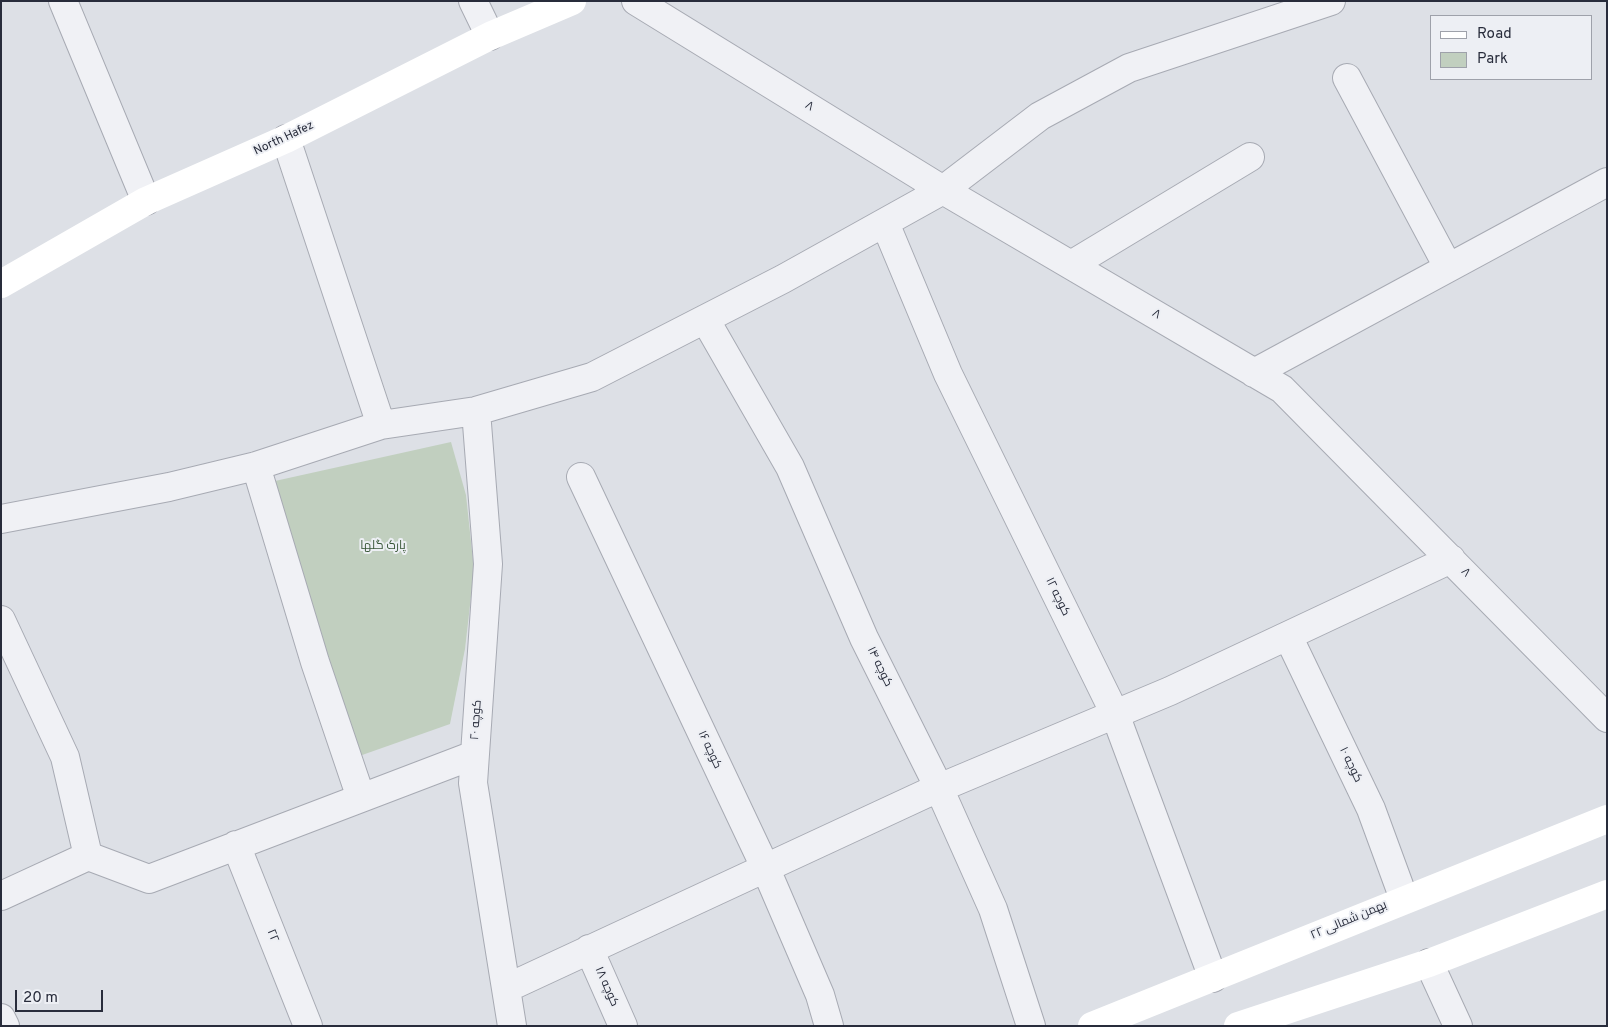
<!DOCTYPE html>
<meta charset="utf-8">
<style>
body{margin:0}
#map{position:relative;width:1608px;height:1027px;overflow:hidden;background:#dde0e6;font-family:Overpass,sans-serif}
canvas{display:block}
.frame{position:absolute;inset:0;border:2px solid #282c3b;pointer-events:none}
.legend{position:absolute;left:1430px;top:15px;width:162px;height:65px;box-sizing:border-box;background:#edeff4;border:1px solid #9ea1aa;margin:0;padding:6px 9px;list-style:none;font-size:15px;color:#282c3b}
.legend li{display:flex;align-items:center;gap:10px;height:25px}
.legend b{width:25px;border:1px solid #9ea1aa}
.scale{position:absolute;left:15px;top:990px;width:88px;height:22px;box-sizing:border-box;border:2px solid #282c3b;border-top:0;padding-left:6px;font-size:15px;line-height:18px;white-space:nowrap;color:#282c3b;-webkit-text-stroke:4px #edeff4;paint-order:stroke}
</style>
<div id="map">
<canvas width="1608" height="1027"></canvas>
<div class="frame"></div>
<ul class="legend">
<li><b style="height:6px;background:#fff"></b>Road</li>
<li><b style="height:14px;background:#c1cfbf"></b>Park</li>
</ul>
<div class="scale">20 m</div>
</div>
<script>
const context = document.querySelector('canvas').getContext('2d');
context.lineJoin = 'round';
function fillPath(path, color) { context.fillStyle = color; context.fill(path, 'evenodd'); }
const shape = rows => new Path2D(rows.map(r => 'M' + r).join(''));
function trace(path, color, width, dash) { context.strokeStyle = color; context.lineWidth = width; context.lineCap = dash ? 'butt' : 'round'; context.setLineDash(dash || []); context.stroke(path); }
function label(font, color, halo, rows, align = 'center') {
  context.font = font + ' Overpass,Cairo,sans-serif'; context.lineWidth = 4; context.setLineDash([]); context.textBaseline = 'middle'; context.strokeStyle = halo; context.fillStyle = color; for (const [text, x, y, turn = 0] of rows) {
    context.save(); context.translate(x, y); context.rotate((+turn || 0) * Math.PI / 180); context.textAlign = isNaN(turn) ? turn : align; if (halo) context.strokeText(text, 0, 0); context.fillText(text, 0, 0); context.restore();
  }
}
fillPath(shape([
 [451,442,466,495,474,570,465,649,450,724,348,760,275,481]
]), '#c1cfbf');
const minor = shape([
 [63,1,146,201],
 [473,1,490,36],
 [636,1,943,190,1282,389,1607,718],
 [1347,78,1448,267],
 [286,139,381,425],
 [885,223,948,374,1115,714,1213,978],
 [1071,265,1250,157],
 [705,319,790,467,864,638,939,788,993,909,1031,1026],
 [1254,373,1607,182],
 [476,411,488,564,473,783,512,1026],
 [256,466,315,662,361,798],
 [581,477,765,867,820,995,829,1026],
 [1,519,169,487,256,466,381,425,476,411,592,377,783,279,943,190,1040,116,1129,68,1331,1],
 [1,620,65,757,88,856],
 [1288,636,1371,809,1404,899],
 [236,845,308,1026],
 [1,896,88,856,149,879,474,755],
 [589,949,623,1026],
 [1429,963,1458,1026],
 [507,988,925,794,1170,691,1451,559],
 [1,1018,5,1026]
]);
trace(minor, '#a7aab3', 30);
trace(minor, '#f0f1f5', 28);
trace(shape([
 [1,284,146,201,286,139,490,36,572,1],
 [1092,1026,1607,819],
 [1238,1026,1429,963,1607,894]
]), '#fff', 28);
label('12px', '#282c3b', '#edeff4', [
 ["۸",809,107,31],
 ["North Hafez",284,139,-25],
 ["۸",1156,315,31],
 ["۸",1465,573,46],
 ["کوچه ۱۲",1057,597,64],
 ["کوچه ۱۴",879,667,64],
 ["کوچه ۲۰",477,720,-86],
 ["کوچه ۱۶",709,750,65],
 ["کوچه ۱۰",1350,765,64],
 ["۲۲ بهمن شمالی",1349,921,-23],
 ["۲۲",272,936,68],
 ["کوچه ۱۸",606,987,66]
]);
label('12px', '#385637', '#edeff4', [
 ["پارک گلها",383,547]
]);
</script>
